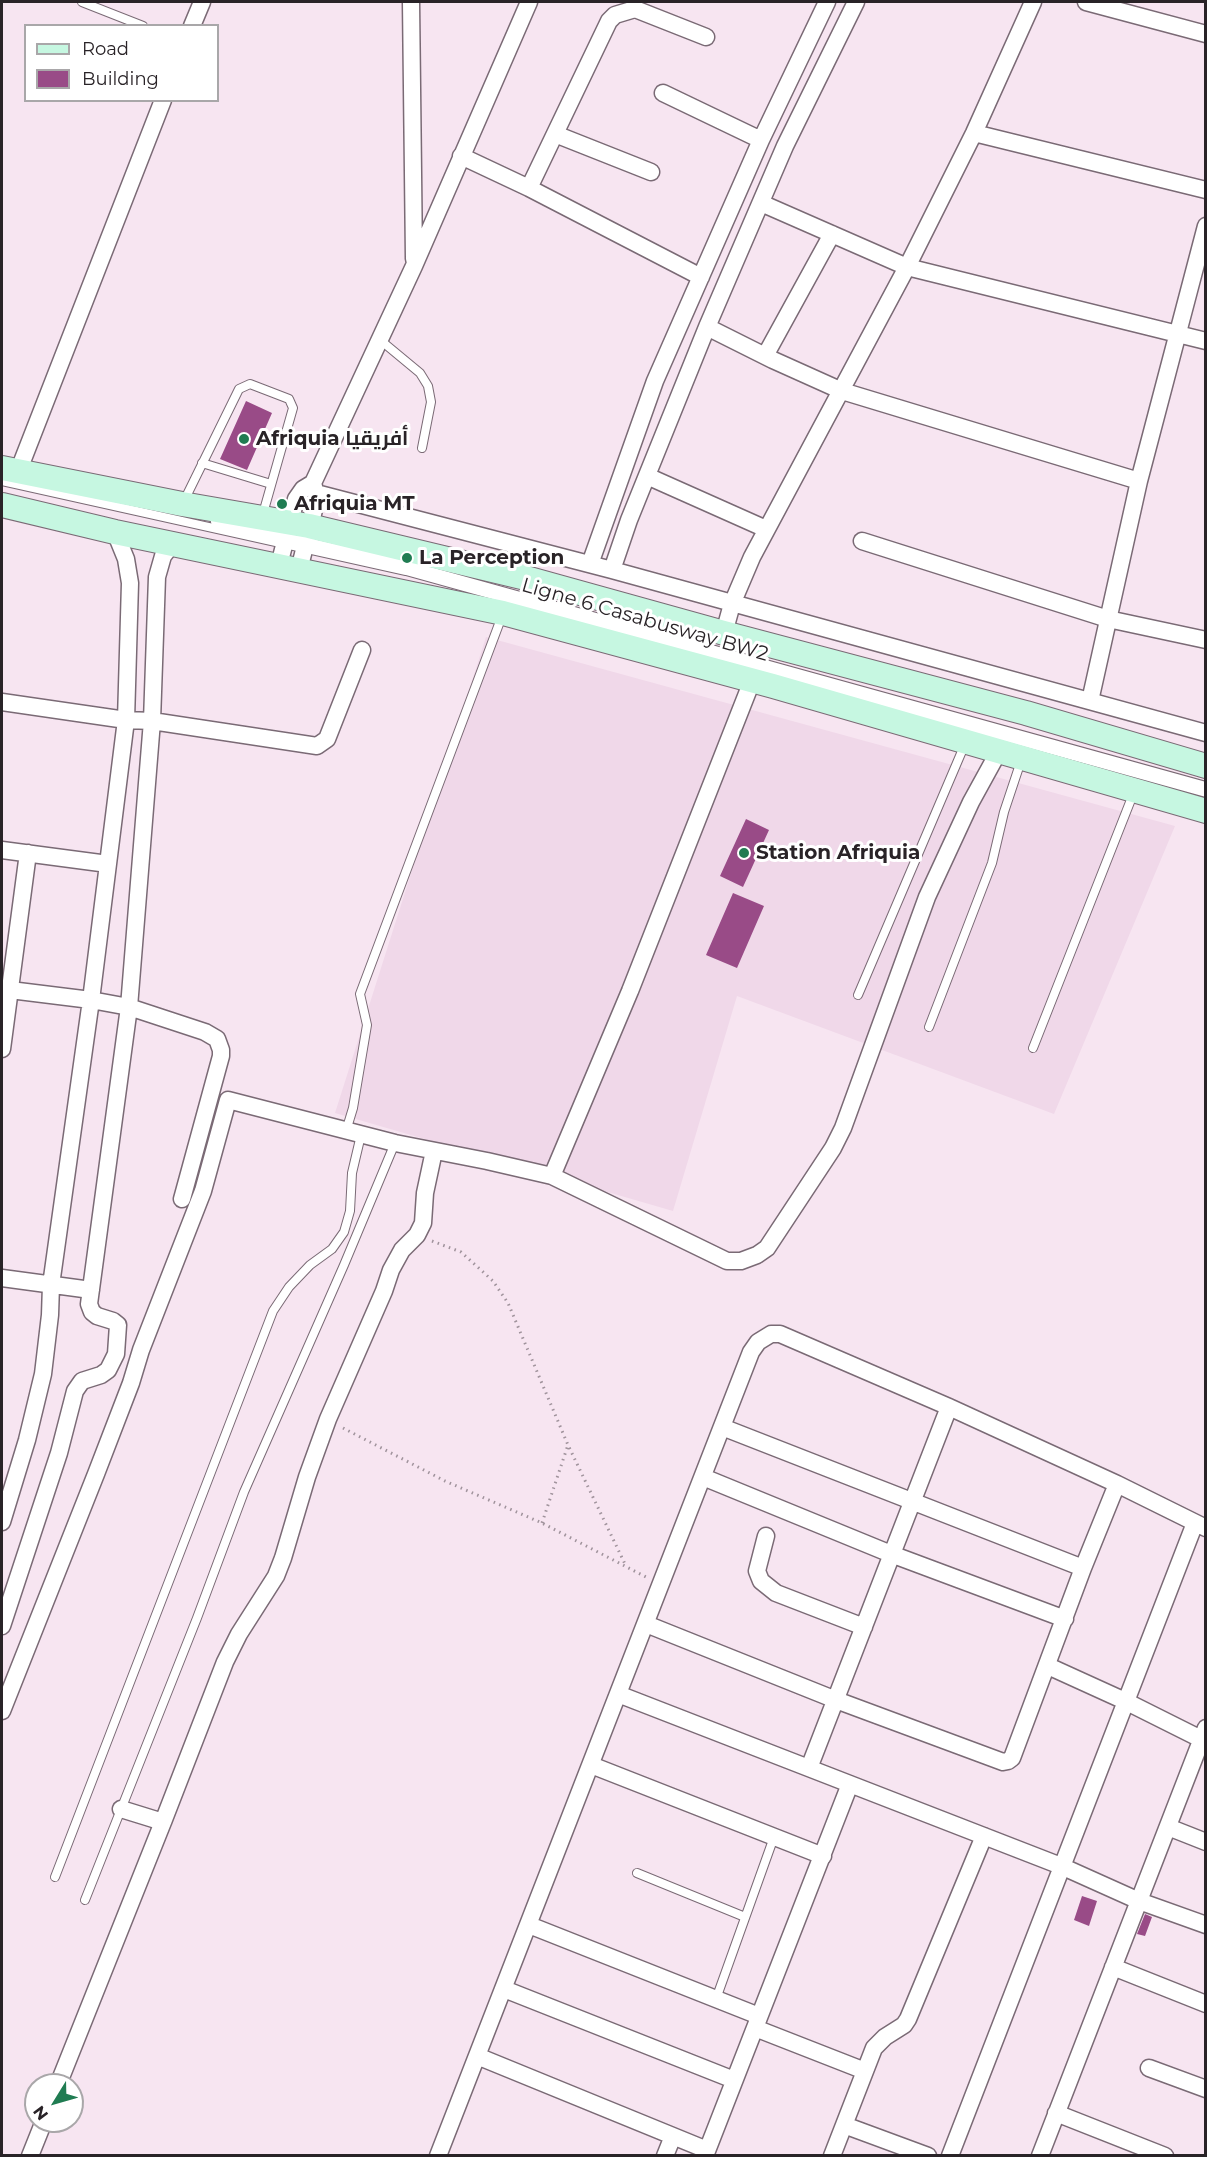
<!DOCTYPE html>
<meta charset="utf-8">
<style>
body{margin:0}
#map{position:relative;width:1207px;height:2157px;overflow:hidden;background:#f7e5f1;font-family:Montserrat,sans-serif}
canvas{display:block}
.frame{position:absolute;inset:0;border:3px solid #292327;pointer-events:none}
.legend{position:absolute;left:24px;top:24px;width:195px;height:78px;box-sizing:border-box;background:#fff;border:2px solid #a9a7a9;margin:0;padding:8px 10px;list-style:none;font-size:18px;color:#292327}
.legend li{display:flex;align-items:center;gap:12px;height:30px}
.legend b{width:30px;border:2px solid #a9a7a9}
.north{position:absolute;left:24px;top:2073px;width:60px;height:60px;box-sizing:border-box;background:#fff;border:2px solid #a9a7a9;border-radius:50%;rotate:233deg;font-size:16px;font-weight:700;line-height:24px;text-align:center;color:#292327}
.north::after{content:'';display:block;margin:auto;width:21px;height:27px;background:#207c52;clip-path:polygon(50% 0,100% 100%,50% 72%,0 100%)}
</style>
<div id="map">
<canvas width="1207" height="2157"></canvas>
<div class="frame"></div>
<ul class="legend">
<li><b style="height:8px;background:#c6f7e1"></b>Road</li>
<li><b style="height:16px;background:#994b87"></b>Building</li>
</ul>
<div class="north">N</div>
</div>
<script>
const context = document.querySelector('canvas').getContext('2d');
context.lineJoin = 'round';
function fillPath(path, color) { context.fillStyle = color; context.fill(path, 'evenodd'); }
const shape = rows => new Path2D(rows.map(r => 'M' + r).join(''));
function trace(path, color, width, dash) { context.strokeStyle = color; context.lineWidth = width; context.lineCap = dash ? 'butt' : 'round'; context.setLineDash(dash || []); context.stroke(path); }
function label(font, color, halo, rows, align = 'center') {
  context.font = font + ' Montserrat,Cairo,sans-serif'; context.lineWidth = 6; context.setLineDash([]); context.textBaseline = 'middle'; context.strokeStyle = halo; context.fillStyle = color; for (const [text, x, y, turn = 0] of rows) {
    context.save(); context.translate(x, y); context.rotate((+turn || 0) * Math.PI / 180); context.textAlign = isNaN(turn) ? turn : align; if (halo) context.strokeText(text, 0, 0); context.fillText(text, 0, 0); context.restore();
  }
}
fillPath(shape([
 [486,637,1175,826,1054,1114,737,996,673,1211,335,1113]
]), '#f0d8e9');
fillPath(shape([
 [246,401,272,413,247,470,220,459],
 [746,819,769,830,743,887,720,876],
 [733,893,764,906,737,968,706,955],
 [1082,1896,1097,1901,1089,1926,1074,1920],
 [1145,1914,1152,1917,1145,1936,1137,1934]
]), '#994b87');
const lane = shape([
 [82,2,143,26],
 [379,339,420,373,428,386,431,402,422,448],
 [202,463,271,484],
 [2,481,406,571,1206,793],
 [183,503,239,389,250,384,289,399,293,408,262,517],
 [215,521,405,564,1206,786],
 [858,995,965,744],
 [929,1027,992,863,1004,812,1021,761],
 [1033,1048,1134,792],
 [346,1131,353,1108,367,1025,360,994,502,616],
 [637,1873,745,1917],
 [55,1877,273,1311,289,1287,310,1265,332,1249,344,1232,350,1211,352,1173,361,1135],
 [85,1900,197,1618,244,1492,344,1265,395,1143],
 [716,1999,774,1837]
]);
const street = shape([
 [411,2,414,259],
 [1086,2,1206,34],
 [192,26,202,2],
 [663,93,761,140],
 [974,133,1206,190],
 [555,134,651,172],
 [461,156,529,188,701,277],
 [529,188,609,21,615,15,635,9,706,37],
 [761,203,907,267,1206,341],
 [707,327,773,360,842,391,1139,481],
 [765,356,832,234],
 [18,472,163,100],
 [647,476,766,529],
 [316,493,612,570,1206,733],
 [862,541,1108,619,1206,640],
 [590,564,655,381,761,140,827,2],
 [279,565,296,499,303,489,313,483,414,266,529,2],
 [299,570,317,498,313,483],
 [612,570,629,520,707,327,785,146,856,2],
 [724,633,732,604,752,557,907,267,974,133,1033,2],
 [1090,701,1139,481,1206,226],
 [2,702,126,720,152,721,317,746,327,739,362,650],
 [2,850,108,864],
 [2,989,91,1000,129,1007,205,1032,217,1039,221,1050,221,1056,182,1199],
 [2,1049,28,853],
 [552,1176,630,991,752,681],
 [2,1278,91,1290],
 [722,1427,1083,1568],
 [703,1477,891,1554,1065,1619],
 [2,1522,27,1440,43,1374,50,1315,51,1285,91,1000,126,720,130,583,126,559,115,532],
 [766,1536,757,1571,761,1581,776,1593,864,1627],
 [646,1624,836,1700,1003,1762,1008,1761,1012,1758,1083,1568,1117,1484],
 [2,1626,59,1453,75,1391,82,1381,101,1375,108,1370,116,1354,118,1325,113,1321,97,1316,92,1312,89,1304,129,1007,152,721,157,577,163,556,173,543],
 [1048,1666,1125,1701,1201,1739],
 [618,1694,1061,1866,1139,1901,1206,1925],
 [2,1711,96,1474,131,1383,141,1350,203,1191,228,1100,395,1143,487,1161,552,1176,727,1261,741,1261,757,1255,767,1248,833,1148,843,1128,927,897,971,802,999,751],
 [591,1765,823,1856],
 [809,1768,949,1407],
 [121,1809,163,1822,225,1662,239,1634,276,1576,283,1558,307,1477,328,1419,384,1291,391,1270,402,1250,417,1235,423,1223,425,1193,434,1151],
 [1168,1827,1206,1842],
 [529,1925,759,2016],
 [1113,1967,1206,2004],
 [504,1989,734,2080],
 [755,2028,865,2071],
 [477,2056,707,2150],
 [1149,2068,1206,2089],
 [58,2085,163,1822],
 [1056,2113,1165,2156],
 [844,2125,928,2156],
 [30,2156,44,2121],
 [438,2156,751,1352,758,1342,771,1334,780,1334,949,1407,1117,1484,1206,1528],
 [665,2156,673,2136],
 [705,2156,850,1784],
 [832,2156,874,2048,885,2037,904,2025,908,2019,984,1836],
 [950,2156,1195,1523],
 [1040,2156,1206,1728]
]);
const secondary = shape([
 [2,468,182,504,309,526,526,578,724,633,1026,713,1206,766],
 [2,505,115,532,503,613,773,686,1206,811]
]);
trace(lane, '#7a6a75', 10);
trace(street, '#7a6a75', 19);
trace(secondary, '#7a6a75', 26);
trace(shape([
 [432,1241,461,1252,493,1281,508,1303,568,1445,625,1564],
 [343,1428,445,1481,542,1523,646,1577],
 [542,1523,568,1445]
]), '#a0939c', 3, [1.5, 4.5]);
trace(lane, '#fff', 8);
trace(street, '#fff', 16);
trace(secondary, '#c6f7e1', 24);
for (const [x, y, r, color] of [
 [244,439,6,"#207c52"],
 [282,504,6,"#207c52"],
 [407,558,6,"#207c52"],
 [744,853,6,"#207c52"]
]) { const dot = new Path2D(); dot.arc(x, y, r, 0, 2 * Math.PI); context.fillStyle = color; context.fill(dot); trace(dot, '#fff', 2); }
label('bold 20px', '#292327', '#fff', [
 ["Afriquia أفريقيا",256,439],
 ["Afriquia MT",294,504],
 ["La Perception",419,558],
 ["Station Afriquia",756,853]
], 'left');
label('20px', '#292327', '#fff', [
 ["Ligne 6 Casabusway BW2",645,620,16]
]);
</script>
